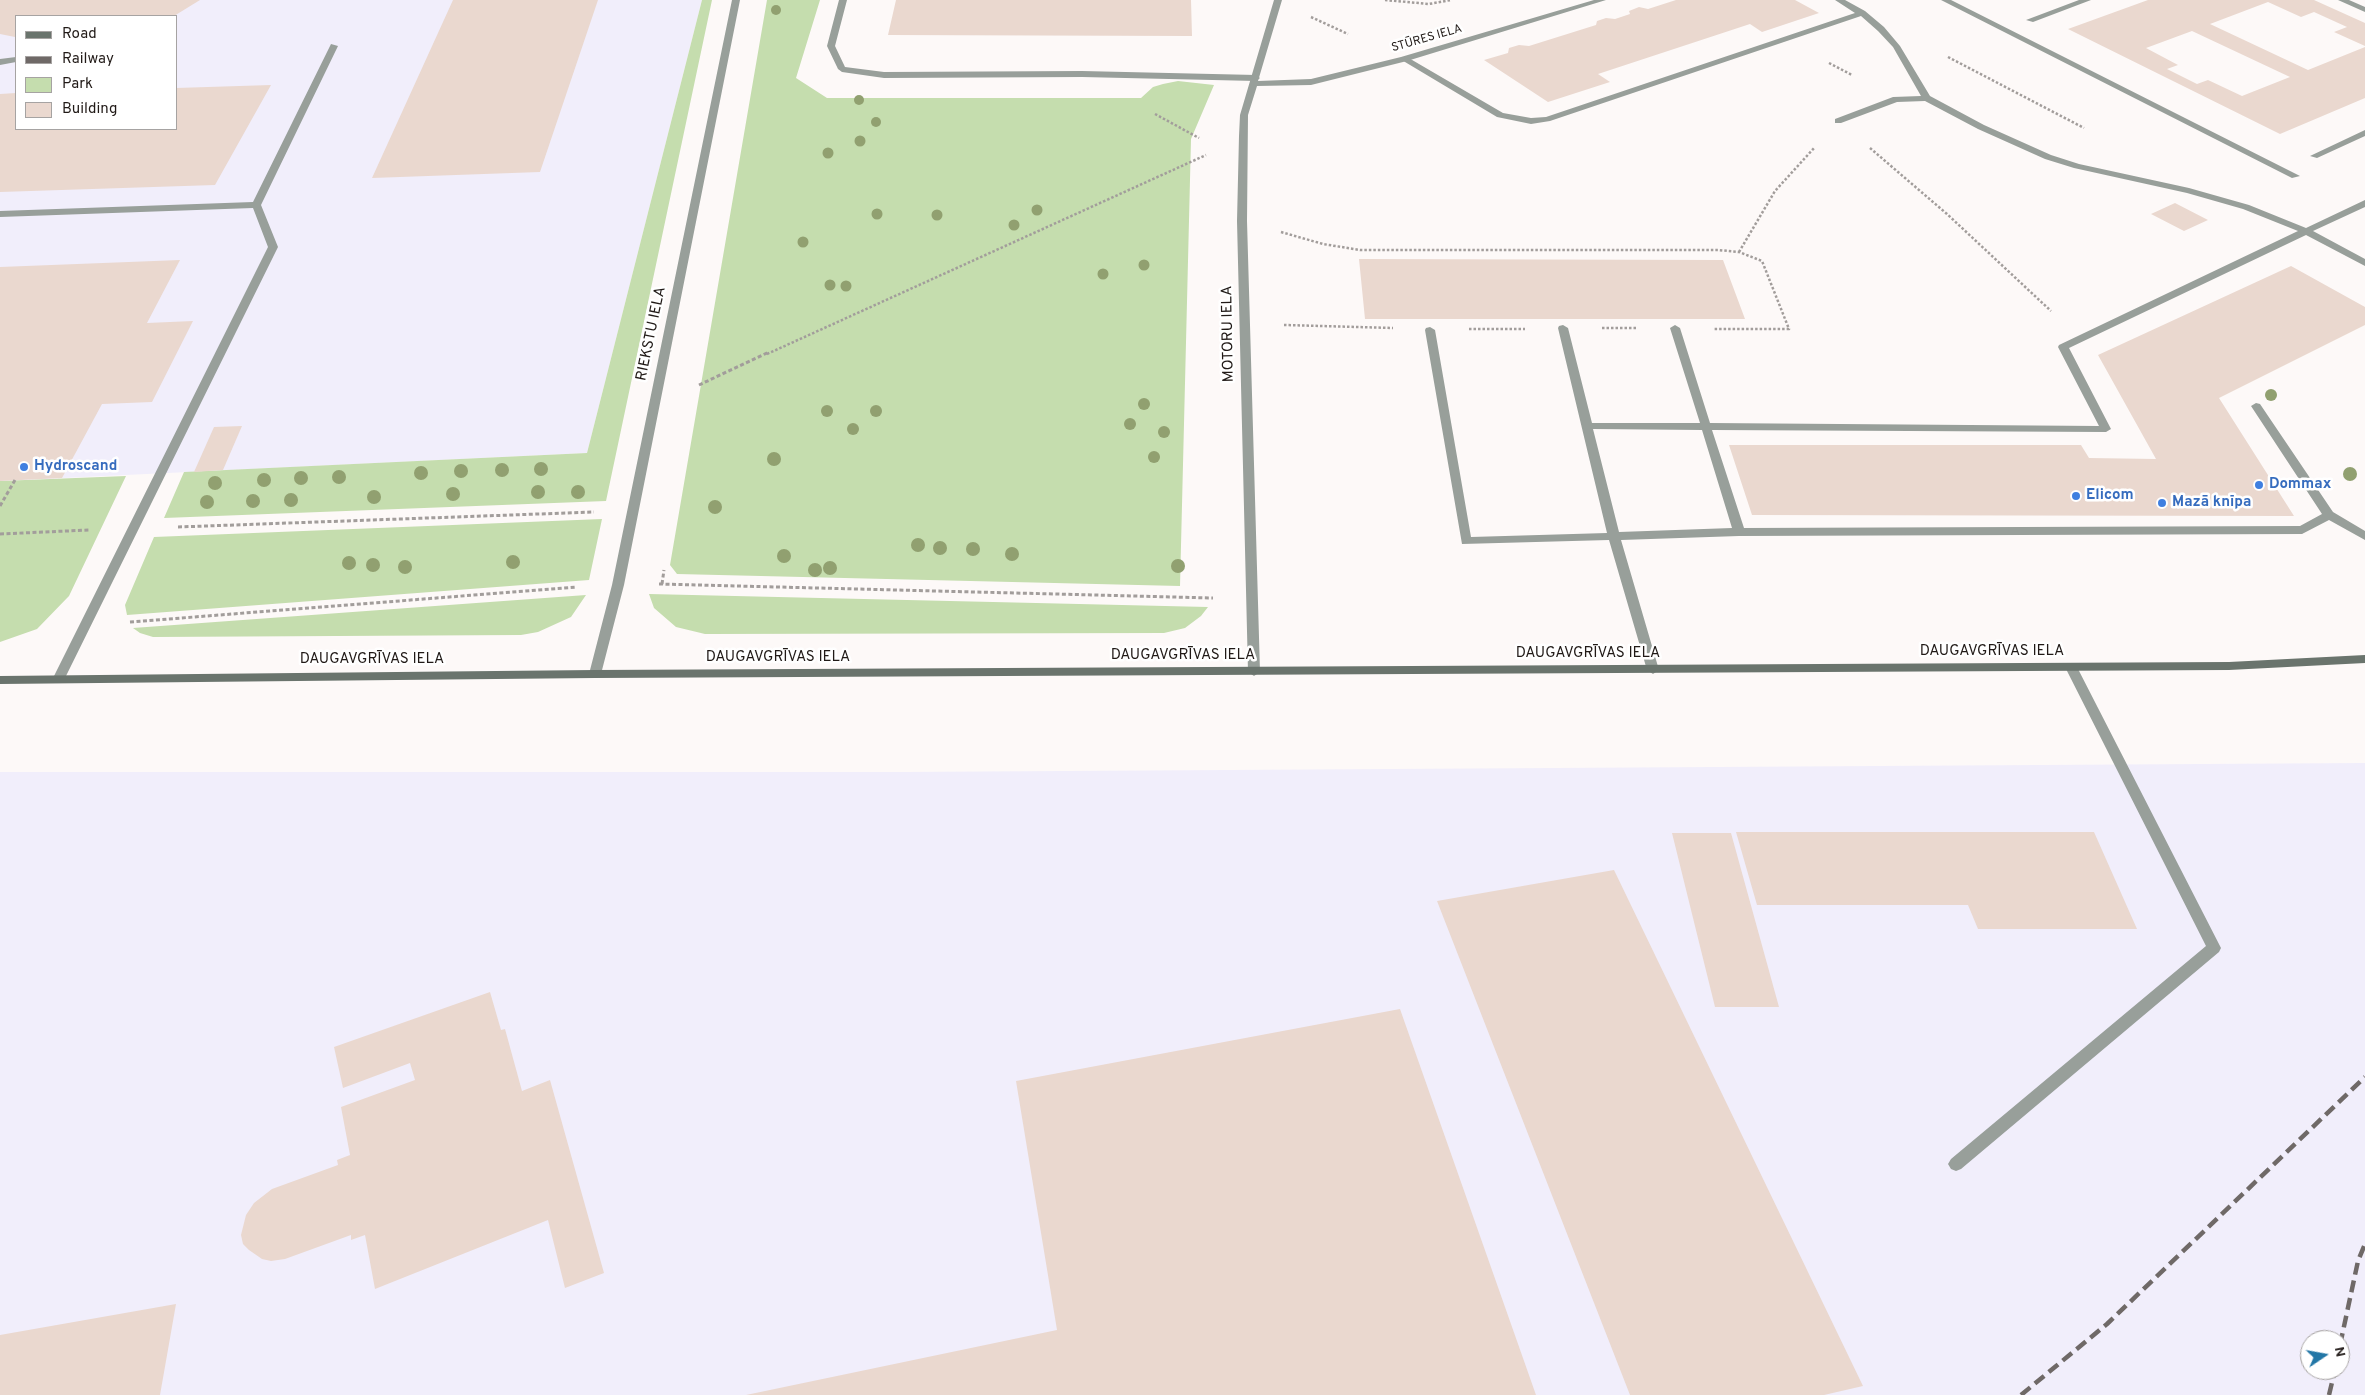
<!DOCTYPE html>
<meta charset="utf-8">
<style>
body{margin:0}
#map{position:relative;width:2365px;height:1395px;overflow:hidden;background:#fdf9f8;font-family:Overpass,sans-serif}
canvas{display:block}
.legend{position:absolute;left:15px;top:15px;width:162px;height:115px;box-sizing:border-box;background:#fff;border:1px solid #a6a3a2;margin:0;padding:6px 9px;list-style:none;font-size:15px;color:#211a17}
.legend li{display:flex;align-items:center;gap:10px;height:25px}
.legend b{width:25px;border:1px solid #a6a3a2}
.north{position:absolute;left:2300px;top:1330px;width:50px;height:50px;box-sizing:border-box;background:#fff;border:1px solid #a6a3a2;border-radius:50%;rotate:78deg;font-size:14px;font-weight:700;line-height:20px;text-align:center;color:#211a17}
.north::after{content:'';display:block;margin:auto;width:18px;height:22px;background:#2276a6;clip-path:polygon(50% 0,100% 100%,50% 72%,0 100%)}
</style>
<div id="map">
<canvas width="2365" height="1395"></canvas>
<ul class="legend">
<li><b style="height:6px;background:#6a746d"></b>Road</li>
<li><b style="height:6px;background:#6f6967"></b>Railway</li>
<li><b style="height:14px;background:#c5ddae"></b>Park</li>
<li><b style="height:14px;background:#ead8cf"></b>Building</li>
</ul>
<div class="north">N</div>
</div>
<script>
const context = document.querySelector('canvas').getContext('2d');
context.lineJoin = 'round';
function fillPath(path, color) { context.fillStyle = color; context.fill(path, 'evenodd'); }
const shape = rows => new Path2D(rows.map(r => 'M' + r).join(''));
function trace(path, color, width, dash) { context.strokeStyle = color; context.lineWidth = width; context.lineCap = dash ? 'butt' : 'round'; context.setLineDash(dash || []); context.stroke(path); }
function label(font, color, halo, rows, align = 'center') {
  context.font = font + ' Overpass,sans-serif'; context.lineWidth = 5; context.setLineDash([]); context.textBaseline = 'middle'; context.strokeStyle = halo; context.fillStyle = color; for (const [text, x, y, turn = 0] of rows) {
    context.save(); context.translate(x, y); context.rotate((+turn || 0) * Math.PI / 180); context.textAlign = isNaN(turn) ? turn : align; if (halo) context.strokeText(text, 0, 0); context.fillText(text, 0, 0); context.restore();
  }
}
fillPath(shape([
 [0,0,702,0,587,453,0,481],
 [16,16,176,16,176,129,16,129],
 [2365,763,2365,1395,0,1395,0,772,902,772],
 [2310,1340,2340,1340,2340,1370,2310,1370]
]), '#f1eefb');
fillPath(shape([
 [702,0,712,0,606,501,164,518,184,472,587,453],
 [767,0,820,0,796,78,827,98,1141,98,1153,87,1163,84,1178,81,1214,85,1191,139,1180,586,677,574,670,565],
 [126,476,69,596,37,629,0,642,0,481],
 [602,519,589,580,127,615,125,605,154,537],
 [649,594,1208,607,1201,616,1185,628,1164,633,705,634,676,627,654,608],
 [586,595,571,617,538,632,521,635,153,637,140,633,133,628]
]), '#c5ddae');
fillPath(shape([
 [0,0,200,0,174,16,16,16,15,37,0,34],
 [453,0,598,0,540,172,372,178],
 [896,0,1191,0,1192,36,888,35],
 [1676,0,1795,0,1819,13,1762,32,1750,24,1598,74,1610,82,1548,102,1484,60,1508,53,1509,48,1519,45,1529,46,1596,25,1597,21,1606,18,1615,19,1630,14,1629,11,1639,7,1648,9],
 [2148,0,2314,0,2365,23,2365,46,2334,32,2347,27,2314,12,2301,17,2268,2,2210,24,2308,70,2365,47,2365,98,2280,134,2068,29],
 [2192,31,2290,77,2242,96,2208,80,2197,84,2167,69,2178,65,2146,48],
 [271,85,215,185,0,192,0,94,16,93,16,129,176,129,176,88],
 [2175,203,2208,220,2184,231,2151,214],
 [1359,259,1723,260,1745,319,1365,319],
 [180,260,147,323,193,321,152,402,102,404,62,478,0,481,0,267],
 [2291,266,2365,307,2365,325,2219,398,2294,516,1752,515,1729,445,2081,445,2089,458,2156,459,2098,355],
 [242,426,223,470,194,472,214,427],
 [1736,832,2094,832,2137,929,1978,929,1968,905,1757,905],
 [1672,833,1731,833,1779,1007,1715,1007],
 [1614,870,1863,1386,1824,1395,1630,1395,1437,901],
 [490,992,501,1030,505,1029,522,1091,550,1080,604,1273,565,1288,548,1220,375,1289,365,1235,351,1240,351,1235,285,1259,271,1261,262,1259,249,1250,243,1244,241,1235,246,1215,254,1203,272,1189,338,1165,337,1160,350,1155,341,1107,415,1080,410,1063,343,1088,334,1047],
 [1400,1009,1536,1395,746,1395,1057,1330,1016,1081],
 [176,1304,160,1395,0,1395,0,1335]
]), '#ead8cf');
trace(shape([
 [1385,0,1429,4,1451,0],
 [1311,17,1348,34],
 [1948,57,2084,128],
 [1829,63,1852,75],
 [1155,114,1199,138],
 [1870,148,1947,214,2051,311],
 [1281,232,1323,244,1360,250,1718,250,1739,252,1762,261,1789,329,1714,329],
 [1739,252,1775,191,1815,147],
 [1284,325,1393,328],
 [1602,328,1638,328],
 [1469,329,1525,329],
 [767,354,1206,155]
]), '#a29d9b', 2.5, [2.5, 2]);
trace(shape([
 [699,385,769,352],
 [0,506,15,480],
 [178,527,594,512],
 [0,534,89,530],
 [659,584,1213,598],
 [662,584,664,570],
 [130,622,577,587]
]), '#a29d9b', 3, [4, 2.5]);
fillPath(shape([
 [839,0,847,0,835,46,845,67,884,72,1082,71,1256,75,1260,78,1256,81,1082,77,884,78,842,72,838,69,827,46,839,0],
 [1835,0,1845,0,1865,11,1884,27,1900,46,1930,96,1984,125,2051,155,2079,164,2189,188,2249,205,2306,228,2365,200,2365,207,2313,231,2365,259,2365,266,2306,235,2069,348,2111,429,2106,432,1712,430,1744,528,2300,526,2322,514,2251,406,2256,403,2260,404,2333,512,2365,531,2365,540,2329,520,2302,534,1739,536,1621,540,1659,670,1653,674,1647,670,1609,540,1462,544,1425,330,1426,328,1430,327,1435,330,1471,537,1607,533,1558,328,1559,326,1563,325,1568,328,1592,423,1700,423,1670,328,1675,325,1680,328,1710,423,2099,426,2058,347,2059,345,2298,231,2243,209,2187,193,2074,168,2045,159,1978,129,1925,101,1897,102,1841,123,1835,123,1835,119,1893,97,1921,96,1893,47,1878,31,1861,16,1550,121,1531,124,1497,117,1400,59,1407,57,1503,113,1531,118,1546,117,1855,13,1835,0],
 [1593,429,1702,430,1732,528,1619,532,1593,429],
 [1941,0,1951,0,2300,176,2292,178,1941,0],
 [2079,0,2091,0,2033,22,2026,20,2079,0],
 [2338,0,2349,0,2365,7,2365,12,2338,0],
 [331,44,338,46,261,205,278,247,65,678,63,681,55,681,53,678,268,247,253,208,0,217,0,211,253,202,331,44],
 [16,57,16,62,0,65,0,59,16,57],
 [2365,130,2365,136,2317,158,2310,156,2365,130],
 [2071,663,2077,667,2221,948,2219,952,1961,1169,1956,1171,1951,1169,1948,1164,1951,1159,2206,946,2065,667,2071,663]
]), '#989f9a');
fillPath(shape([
 [732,0,740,0,624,585,601,674,595,678,589,674,612,585,732,0],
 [1274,0,1282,0,1258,81,1311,79,1401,57,1594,0,1606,0,1407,61,1311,85,1257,86,1248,115,1247,221,1260,672,1254,676,1248,672,1237,221,1239,136,1240,115,1274,0]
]), '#989f9a');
fillPath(shape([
 [2365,655,2365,663,2229,670,595,678,0,684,0,676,595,670,2229,662,2365,655]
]), '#6a746d');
trace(shape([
 [2340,1345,2358,1261,2365,1244],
 [2021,1395,2107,1324,2365,1077],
 [2329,1395,2335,1370]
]), '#6f6967', 4.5, [12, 6]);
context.fillStyle = '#91a070';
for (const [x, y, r] of [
 [776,10,5],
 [859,100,5],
 [876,122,5],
 [860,141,5.5],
 [828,153,5.5],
 [1037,210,5.5],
 [877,214,5.5],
 [937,215,5.5],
 [1014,225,5.5],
 [803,242,5.5],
 [1144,265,5.5],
 [1103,274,5.5],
 [830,285,5.5],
 [846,286,5.5],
 [2271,395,6],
 [1144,404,6],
 [827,411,6],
 [876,411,6],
 [1130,424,6],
 [853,429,6],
 [1164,432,6],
 [1154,457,6],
 [774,459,7],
 [541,469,7],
 [502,470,7],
 [461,471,7],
 [421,473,7],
 [2350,474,7],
 [339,477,7],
 [301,478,7],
 [264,480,7],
 [215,483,7],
 [538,492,7],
 [578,492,7],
 [453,494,7],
 [374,497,7],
 [291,500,7],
 [253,501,7],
 [207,502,7],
 [715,507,7],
 [918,545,7],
 [940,548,7],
 [973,549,7],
 [1012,554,7],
 [784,556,7],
 [513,562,7],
 [349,563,7],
 [373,565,7],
 [1178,566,7],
 [405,567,7],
 [830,568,7],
 [815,570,7]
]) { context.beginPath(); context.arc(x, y, r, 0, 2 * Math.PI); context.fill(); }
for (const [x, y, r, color] of [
 [24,467,5,"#3f7fe0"],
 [2259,485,5,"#3f7fe0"],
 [2076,496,5,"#3f7fe0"],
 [2162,503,5,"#3f7fe0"]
]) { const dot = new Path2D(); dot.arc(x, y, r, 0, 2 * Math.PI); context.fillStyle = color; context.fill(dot); trace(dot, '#fff', 2); }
label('12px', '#211a17', '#fff', [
 ["STŪRES IELA",1427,39,-16]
]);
label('15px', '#211a17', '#fff', [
 ["RIEKSTU IELA",652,334,-78],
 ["MOTORU IELA",1229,334,-91],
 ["DAUGAVGRĪVAS IELA",1992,652],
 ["DAUGAVGRĪVAS IELA",1588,654],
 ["DAUGAVGRĪVAS IELA",1183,656],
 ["DAUGAVGRĪVAS IELA",778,658],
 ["DAUGAVGRĪVAS IELA",372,660]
]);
label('bold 15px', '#366cbe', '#fff', [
 ["Hydroscand",34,467],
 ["Dommax",2269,485],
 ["Elicom",2086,496],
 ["Mazā knīpa",2172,503]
], 'left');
</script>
